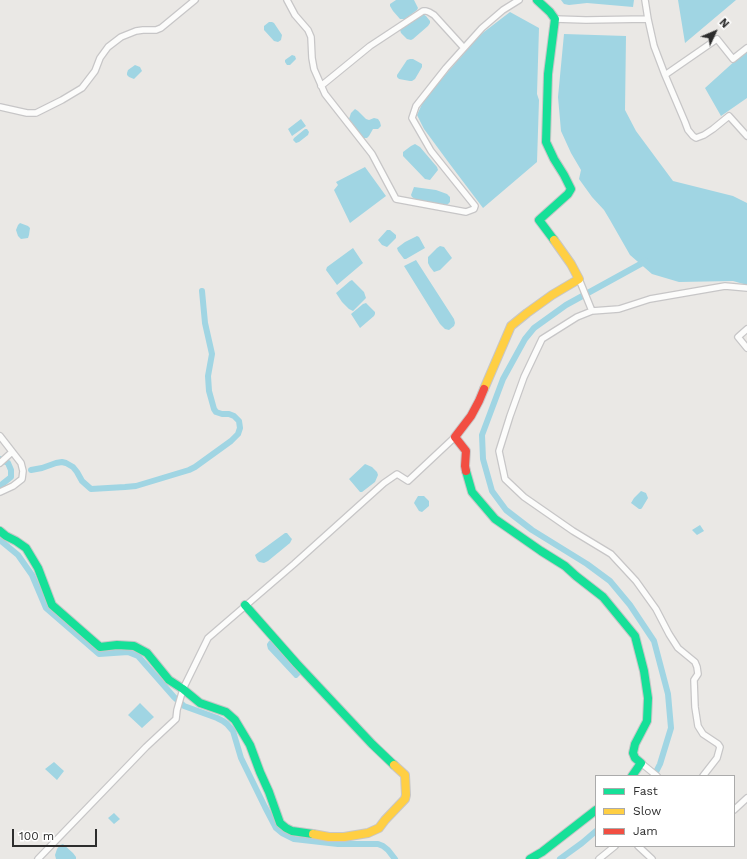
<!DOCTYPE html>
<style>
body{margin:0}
#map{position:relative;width:747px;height:859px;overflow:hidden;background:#eae8e5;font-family:"Work Sans",sans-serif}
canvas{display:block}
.legend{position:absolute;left:595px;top:775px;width:140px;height:72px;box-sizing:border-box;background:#fff;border:1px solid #ababab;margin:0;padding:5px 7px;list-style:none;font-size:12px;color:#2d2d2d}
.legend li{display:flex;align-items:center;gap:8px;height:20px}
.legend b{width:20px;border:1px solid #ababab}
.north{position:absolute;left:695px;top:12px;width:40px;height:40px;-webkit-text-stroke:3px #fff;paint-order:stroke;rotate:46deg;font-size:11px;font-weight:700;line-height:16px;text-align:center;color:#2d2d2d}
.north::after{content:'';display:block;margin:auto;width:14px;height:18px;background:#2d2d2d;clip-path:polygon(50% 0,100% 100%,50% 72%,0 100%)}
.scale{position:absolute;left:12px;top:829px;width:85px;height:18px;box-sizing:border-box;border:2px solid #2d2d2d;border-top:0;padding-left:5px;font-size:12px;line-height:14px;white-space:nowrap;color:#2d2d2d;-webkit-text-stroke:3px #fff;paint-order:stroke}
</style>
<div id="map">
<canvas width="747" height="859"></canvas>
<ul class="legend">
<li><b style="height:5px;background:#16e098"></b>Fast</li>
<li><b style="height:5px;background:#ffcf43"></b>Slow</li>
<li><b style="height:5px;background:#f24e42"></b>Jam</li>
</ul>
<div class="north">N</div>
<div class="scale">100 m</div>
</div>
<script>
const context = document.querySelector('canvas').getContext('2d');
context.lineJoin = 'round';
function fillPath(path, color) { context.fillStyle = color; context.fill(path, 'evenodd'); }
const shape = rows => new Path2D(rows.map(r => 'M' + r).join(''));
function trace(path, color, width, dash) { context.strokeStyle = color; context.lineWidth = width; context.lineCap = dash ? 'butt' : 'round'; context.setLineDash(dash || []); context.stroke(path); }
fillPath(shape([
 [396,0,414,0,418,8,417,10,405,19,400,19,393,11,390,6,390,4],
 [561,0,634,0,633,7,587,3,569,5,564,4],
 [678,0,736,0,685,43],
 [510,12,539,28,537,94,539,100,537,162,483,208,449,163,424,129,417,115,422,104,432,90,480,35],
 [423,14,426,16,430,21,430,23,428,26,413,39,411,40,407,39,401,33,400,30,404,26],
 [269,22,272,22,274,23,282,35,281,40,278,42,274,41,264,30,264,26],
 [564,34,626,36,625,110,636,131,673,181,733,196,747,203,747,285,733,281,679,282,652,274,630,255,610,220,604,210,592,197,579,179,581,170,571,153,561,131,558,97],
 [747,50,747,98,721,116,705,88],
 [292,55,295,56,296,59,290,65,287,65,285,62,285,60],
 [410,59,413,59,422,64,422,67,415,79,412,81,410,81,399,79,397,77,397,75,407,60],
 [135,65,140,67,142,71,134,79,129,77,127,75,127,73,128,70],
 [355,109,358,111,366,119,369,120,374,118,378,119,380,122,381,126,378,129,373,129,369,136,367,138,364,138,359,134,349,119,351,113],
 [301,119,306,126,292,136,288,129],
 [305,129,307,129,309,132,308,135,299,142,296,143,293,140,294,138],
 [415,144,420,147,437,167,438,170,430,180,425,179,403,156,403,152,411,146],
 [365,167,386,196,350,223,334,190,338,185,336,182],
 [414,187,436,190,447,194,450,197,450,202,447,205,424,201,415,199,412,197,411,195],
 [20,223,28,226,30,228,29,235,28,238,21,239,18,236,16,230,18,225],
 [387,230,390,230,396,235,396,238,387,247,382,245,378,240],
 [417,236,419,237,425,248,406,259,404,259,398,251,397,248,405,242],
 [440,246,444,247,452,258,440,270,434,272,430,267,428,263,428,257,437,248],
 [353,248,363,263,337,285,326,270,327,267],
 [416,260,454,319,455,323,454,326,449,330,445,329,440,324,404,266],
 [352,280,364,292,366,298,353,311,349,309,342,302,336,293,350,281],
 [366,303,375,312,375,314,374,316,360,328,351,314,363,304],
 [365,464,372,467,377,472,378,475,375,482,362,492,360,492,349,479],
 [641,491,646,493,648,498,642,508,641,509,639,509,631,503,634,498],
 [418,496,424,496,429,501,429,506,422,512,419,511,414,503,415,501],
 [700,525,704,531,697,535,692,530],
 [285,533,287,533,291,538,292,539,290,543,268,561,264,563,259,562,257,560,255,555],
 [271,640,300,671,301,674,297,678,295,678,268,649,267,645,267,644,269,641],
 [140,703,154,717,142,728,128,715],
 [54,762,64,771,57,780,45,769],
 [114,813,120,819,114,824,108,818],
 [63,844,73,853,76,857,76,859,56,859,55,855,57,849,60,845]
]), '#a0d5e3');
trace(shape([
 [646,261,566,305,534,328,525,339,503,379,482,435,483,459,492,491,506,510,532,530,587,564,610,581,630,605,654,641,668,694,671,728,660,764,654,776],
 [0,459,8,463,11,470,11,477,0,486],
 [31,470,42,468,56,463,62,462,66,463,73,467,77,472,82,481,91,489,125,487,136,486,189,470,195,467,231,441,238,434,240,428,239,421,234,416,229,414,222,414,216,412,214,409,209,391,208,376,212,354,205,323,202,291],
 [0,540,18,555,32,575,46,608,99,654,128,652,138,656,174,697,184,706,217,718,223,721,227,724,233,731,241,758,265,807,276,828,282,833,294,839,338,844,378,844,383,846,388,850,395,859],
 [560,859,582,843,596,831]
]), '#a0d5e3', 6);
const street = shape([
 [287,0,295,15,308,30,311,37,312,58,314,69,325,94,372,154,396,199,466,212,474,209,475,206,431,151,412,118,416,106,446,68,482,28,503,10,519,0],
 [555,19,586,20,648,19,645,0],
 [648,19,654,46,665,75,685,122,688,130,693,136,696,138,704,135,713,129,729,116,747,136],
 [665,75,717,39,733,59,747,48],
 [321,86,370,46,423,11,426,11,429,12,434,15,464,48],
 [0,107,27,113,36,113,62,100,82,88,95,71,100,58,108,47,121,37,136,31,143,30,156,30,161,28,195,0],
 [579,279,592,311],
 [747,329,738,337,747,348],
 [0,436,21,463,23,471,22,479,13,486,0,492],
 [0,463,12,452],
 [641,763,657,776],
 [703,776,717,758,720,747,718,744,703,734,698,726,695,707,694,680,698,674,697,667,695,662,678,648,669,634,656,609,636,581,611,554,573,531,524,497,505,479,499,451,510,416,524,377,542,339,577,317,592,311,619,309,650,299,725,286,747,288],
 [734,810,747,798],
 [638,846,652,859],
 [38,859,146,747,176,719,177,710,183,689,208,638,294,564,384,483,397,474,408,481,455,437],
 [599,859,615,846]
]);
const fast = shape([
 [537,0,550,12,555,19,548,74,546,142,554,159,564,175,571,189,568,194,539,220,554,240],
 [466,471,472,492,495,519,541,551,565,566,576,576,603,597,635,636,644,671,648,698,647,721,635,744,633,753,635,758,641,763,632,776],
 [0,531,6,536,16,541,26,548,38,568,52,605,100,647,117,645,134,646,147,653,169,680,183,689,200,703,226,712,235,720,250,745,260,772,269,792,280,823,286,828,292,831,313,834],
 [245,605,297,664,372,744,394,765],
 [530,859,542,852,596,810]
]);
const slow = shape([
 [484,389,511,326,527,313,552,295,579,279,571,264,554,240],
 [313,834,329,837,344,837,368,833,379,828,385,820,405,799,406,795,405,775,394,765]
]);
const jam = shape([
 [466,471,465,466,466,451,455,437,471,416,479,401,484,389]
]);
trace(street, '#c7c6c7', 8);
trace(fast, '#c7c6c7', 10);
trace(slow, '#c7c6c7', 10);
trace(jam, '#c7c6c7', 10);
trace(street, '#fcfcfb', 5.5);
trace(fast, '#16e098', 8);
trace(slow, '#ffcf43', 8);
trace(jam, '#f24e42', 8);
</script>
